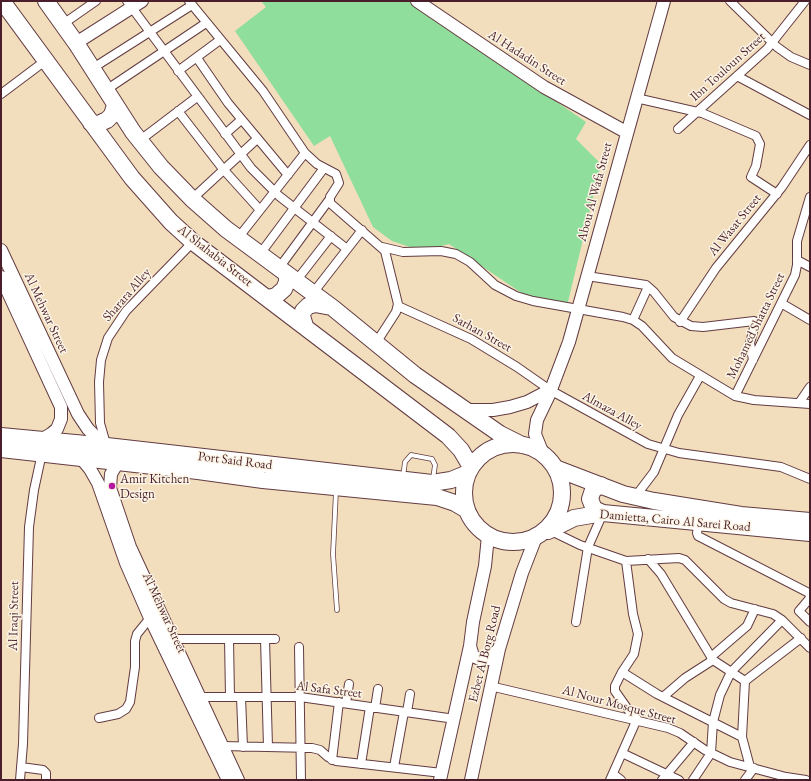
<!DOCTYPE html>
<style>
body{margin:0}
#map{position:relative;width:811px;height:781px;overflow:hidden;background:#f2ddbd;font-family:"EB Garamond",serif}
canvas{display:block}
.frame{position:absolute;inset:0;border:2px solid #4a1f2b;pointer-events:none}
</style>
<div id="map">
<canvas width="811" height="781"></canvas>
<div class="frame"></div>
</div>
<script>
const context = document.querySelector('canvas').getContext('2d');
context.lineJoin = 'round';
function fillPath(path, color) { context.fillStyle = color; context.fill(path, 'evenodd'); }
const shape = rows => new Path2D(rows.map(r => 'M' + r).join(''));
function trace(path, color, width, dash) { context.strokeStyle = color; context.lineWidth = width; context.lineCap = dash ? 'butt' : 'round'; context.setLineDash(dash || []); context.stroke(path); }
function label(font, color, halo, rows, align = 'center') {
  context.font = font + ' "EB Garamond",serif'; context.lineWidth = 3; context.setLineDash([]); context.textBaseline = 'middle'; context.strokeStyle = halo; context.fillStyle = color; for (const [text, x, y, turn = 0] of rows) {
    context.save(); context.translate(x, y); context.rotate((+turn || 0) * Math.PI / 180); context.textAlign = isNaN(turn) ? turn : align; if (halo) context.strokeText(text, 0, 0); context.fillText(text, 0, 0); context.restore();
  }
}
fillPath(shape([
 [261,1,410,1,586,122,576,139,601,164,567,306,526,296,449,244,433,248,410,247,392,241,373,227,330,136,314,146,235,31,266,7]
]), '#90de9b');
const lane = shape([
 [403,477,405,462,411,455,432,459,435,465,433,479],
 [336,491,333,554,337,610]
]);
const street = shape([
 [127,1,251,168,279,196,347,249],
 [189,1,263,91,305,153,317,164,336,174,339,183,330,197,330,203,385,251,398,304,396,312,376,343],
 [730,1,777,47,791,57,810,65],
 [63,24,96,1],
 [197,58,228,103,288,175],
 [93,68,192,5],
 [178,71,220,40],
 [737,76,810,115],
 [106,90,206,23],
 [1,94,45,61],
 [636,98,702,113,756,136,760,144,756,166,751,177,777,194],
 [178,111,223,169,260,210],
 [678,129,767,49,805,1],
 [225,134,241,120],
 [139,141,197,97],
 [192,199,257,139],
 [238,238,305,153],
 [382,247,403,252,441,251,456,254,470,262,495,285,516,296,533,301,623,317,633,320,642,326,672,358,735,396,754,400,810,404],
 [260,254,324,168],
 [797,260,810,267],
 [279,268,329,200],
 [587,276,646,285,654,292,674,317,691,326,703,327,754,321,755,324,750,343,753,360],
 [296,281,331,236],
 [313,293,362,230],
 [781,303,810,320],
 [398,306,471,339,517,367,550,390,648,444,679,453,781,467,810,479],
 [633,320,648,287],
 [680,322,716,268,782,187,810,145],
 [735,396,795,275,797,265,797,241,810,197],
 [799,403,810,387],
 [106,444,100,423,99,382,101,360,108,338,126,311,193,242],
 [635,497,654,472,678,415,700,376],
 [699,521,697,533,698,536,809,593,810,597],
 [549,530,580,545,626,561,679,558,685,560,724,599,731,603,773,614,782,620,810,648],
 [648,559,661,574,713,660],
 [810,598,799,611,810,622],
 [576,622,588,547,603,513],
 [172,639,275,639],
 [229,639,230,697],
 [265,639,268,747],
 [299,647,301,780],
 [711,657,747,626,755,609],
 [622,672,634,654,638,634,633,614,626,561],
 [490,686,668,728,680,733,705,750,730,762,786,777,806,780],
 [199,697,300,697,455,719],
 [241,697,243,747],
 [663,697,685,678,713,660,745,681],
 [346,703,349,684],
 [375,708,378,689],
 [407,712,410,694],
 [99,718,118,714,126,709,130,702,135,667,135,641,137,634,150,618],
 [634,718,615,691,615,686,622,672,657,694,742,737],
 [222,746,312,748,320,750,328,757,336,761,442,773],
 [622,753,679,780],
 [332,760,339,702],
 [361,764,370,707],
 [21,767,43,770,46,773,46,780],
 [394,767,404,712],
 [750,767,742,737,745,681,801,638],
 [613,774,621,780],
 [20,780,23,744,29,527,34,490,42,453],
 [610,780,637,719],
 [662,780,694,742],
 [693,780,711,753,713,722,720,695,731,672,782,620],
 [745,780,754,768]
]);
const secondary = shape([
 [417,1,544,87,626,132],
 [76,43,142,1],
 [1,250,78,414,88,429,105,446],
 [1,277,61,407,61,419,57,429,51,434,41,440],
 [465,410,493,410,510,407,527,402,550,390],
 [543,454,535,434,537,420,549,395,569,342,664,1],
 [80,457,90,469,98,483,126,563,150,618,228,780],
 [118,462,111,474,110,488,130,547,238,780],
 [470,646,473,656,482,660,488,659,499,649],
 [440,780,470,646,473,622,485,566,488,536],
 [471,780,499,649,522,573,536,537]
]);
const highway = shape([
 [2,1,132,178,171,222,193,242,448,436,461,450,471,467],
 [46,1,76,43,133,132,161,167,192,199,226,229,333,308,415,375,500,434,522,445],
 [91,123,98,124,107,120,112,115,115,105],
 [268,298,276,296,284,289,287,282,287,274],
 [305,326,302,316,303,311,308,306,315,304,331,307],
 [1,436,107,446,432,483,451,480,468,473],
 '464 493a49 49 0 1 1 98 0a49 49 0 1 1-98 0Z',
 [1,449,198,471,263,480,437,497,455,503,467,510],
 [555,468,623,494,654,501,741,515,810,521],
 [601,485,593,490,590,499,594,509,603,513],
 [548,531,574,518,603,513,810,533]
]);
trace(lane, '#633c41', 5.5);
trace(street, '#633c41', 10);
trace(secondary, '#633c41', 14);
trace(highway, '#633c41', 18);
trace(lane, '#fff', 4);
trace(street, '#fff', 8);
trace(secondary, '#fff', 12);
trace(highway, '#fff', 16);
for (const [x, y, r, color] of [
 [112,486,4,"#b5179e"]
]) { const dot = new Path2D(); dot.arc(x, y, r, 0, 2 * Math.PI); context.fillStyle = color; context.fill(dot); trace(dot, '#fcf5e5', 1.5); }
label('13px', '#4a1f2b', '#fcf5e5', [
 ["Al Hadadin Street",527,58,33],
 ["Ibn Touloun Street",728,67,-42],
 ["Abou Al Wafa Street",595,192,-75],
 ["Al Wasat Street",735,225,-51],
 ["Al Shahabia Street",215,256,38],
 ["Sharara Alley",127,295,-49],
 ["Al Mehwar Street",46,313,65],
 ["Mohamed Shatta Street",756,326,-64],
 ["Sarhan Street",482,333,29],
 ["Almaza Alley",612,411,29],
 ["Port Said Road",235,461,7],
 ["Damietta, Cairo Al Sarei Road",675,521,5],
 ["Al Mehwar Street",164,613,65],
 ["Al Iraqi Street",14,616,-89],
 ["Ezbet Al Borg Road",485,654,-76],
 ["Al Safa Street",329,690,7],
 ["Al Nour Mosque Street",619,705,15]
]);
label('13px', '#4a1f2b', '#fcf5e5', [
 ["Amir Kitchen",120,479],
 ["Design",120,494]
], 'left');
</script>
